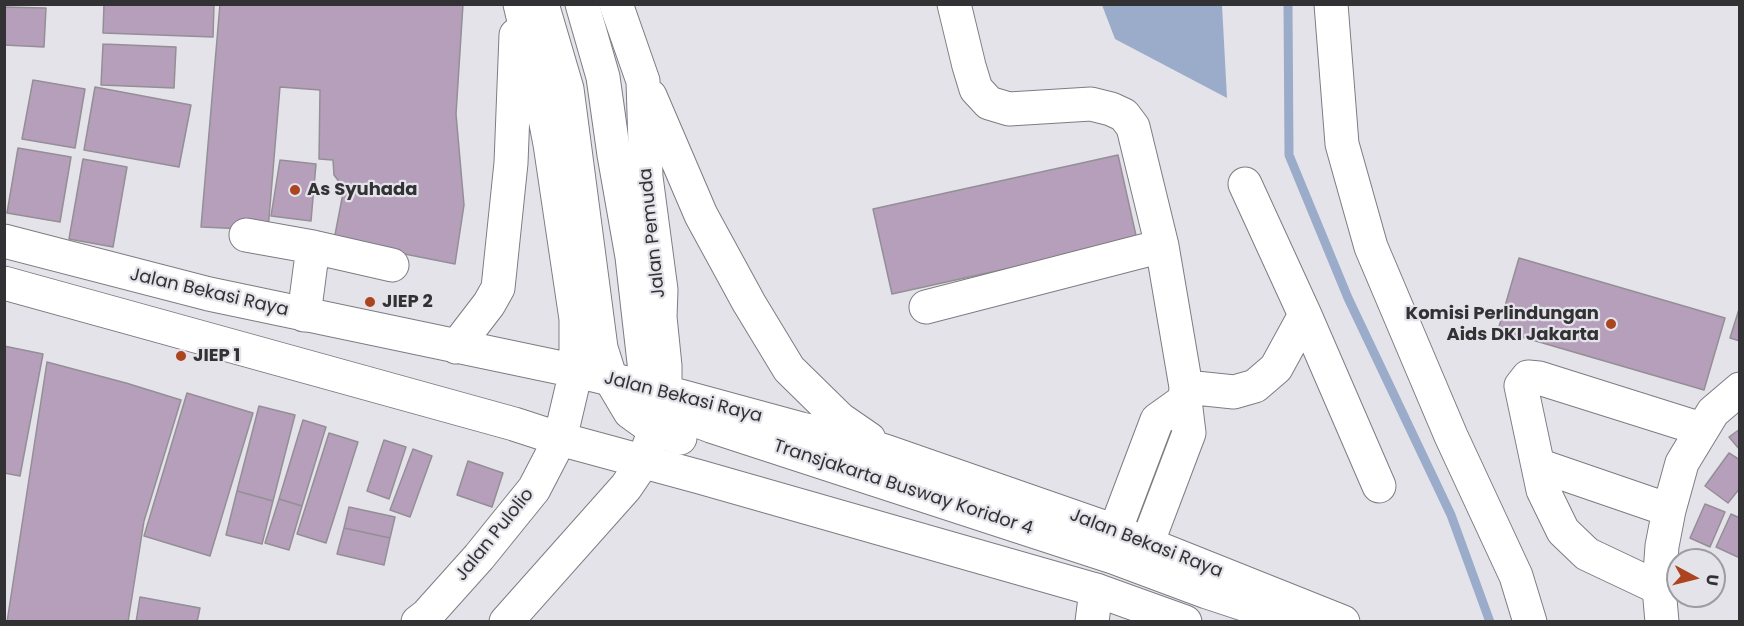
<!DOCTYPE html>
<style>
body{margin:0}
#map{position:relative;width:1744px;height:626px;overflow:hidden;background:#e5e3ea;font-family:Poppins,sans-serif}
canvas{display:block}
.frame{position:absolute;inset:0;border:6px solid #323134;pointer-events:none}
.north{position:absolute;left:1666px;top:548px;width:60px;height:60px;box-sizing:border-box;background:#e5e3ea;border:2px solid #9d9ca1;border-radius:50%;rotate:97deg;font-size:16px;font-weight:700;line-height:24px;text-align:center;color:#323134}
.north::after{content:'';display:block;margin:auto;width:21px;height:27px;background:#ab451f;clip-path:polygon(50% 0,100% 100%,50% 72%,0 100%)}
</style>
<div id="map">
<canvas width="1744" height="626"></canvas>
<div class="frame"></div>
<div class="north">U</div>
</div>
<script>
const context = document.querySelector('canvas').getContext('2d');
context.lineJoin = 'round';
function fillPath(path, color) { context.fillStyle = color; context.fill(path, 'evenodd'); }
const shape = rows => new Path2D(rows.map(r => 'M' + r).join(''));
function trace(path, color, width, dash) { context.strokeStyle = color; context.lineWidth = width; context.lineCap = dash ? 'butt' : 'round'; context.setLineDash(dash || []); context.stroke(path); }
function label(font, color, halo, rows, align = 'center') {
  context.font = font + ' Poppins,sans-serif'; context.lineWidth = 4.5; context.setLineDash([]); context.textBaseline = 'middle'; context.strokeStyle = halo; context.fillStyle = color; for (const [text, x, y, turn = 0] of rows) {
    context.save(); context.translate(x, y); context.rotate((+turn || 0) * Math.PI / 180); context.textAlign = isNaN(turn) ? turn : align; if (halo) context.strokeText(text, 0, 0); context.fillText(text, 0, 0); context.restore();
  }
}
fillPath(shape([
 [1102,5,1222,5,1227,98,1115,39]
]), '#9bacca');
trace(shape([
 [1288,4,1289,155,1348,298,1451,515,1490,622]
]), '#9bacca', 9);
const building = shape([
 [104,4,214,4,213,37,103,33,104,4],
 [220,4,463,4,456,114,464,205,455,264,334,240,344,188,334,175,333,160,319,159,320,90,280,87,268,230,201,227,220,4],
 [4,7,46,8,44,47,4,45,4,7],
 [103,44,176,47,174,88,101,85,103,44],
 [33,80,85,89,75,148,22,139,33,80],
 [95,87,191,105,179,167,84,150,95,87],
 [18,148,71,157,60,222,7,213,18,148],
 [1118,155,1137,240,892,294,873,209,1118,155],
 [83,159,127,167,113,247,69,239,83,159],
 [280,160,316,164,311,221,271,216,280,160],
 [1519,258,1725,318,1704,390,1498,330,1519,258],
 [1740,306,1740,341,1730,338,1740,306],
 [4,346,43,354,20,476,4,473,4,346],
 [47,362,126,383,181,400,144,521,128,622,7,622,47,362],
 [187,393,253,413,210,556,144,536,187,393],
 [259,406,295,415,273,501,237,491,259,406],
 [303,420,326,427,302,506,279,499,303,420],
 [1740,429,1740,450,1729,437,1740,429],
 [329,433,358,442,326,543,297,534,329,433],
 [384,440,406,447,389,499,367,491,384,440],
 [413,449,432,456,410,517,390,510,413,449],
 [1729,453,1740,460,1740,488,1728,503,1705,486,1729,453],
 [468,461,503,473,492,507,457,495,468,461],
 [237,491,273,501,262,544,226,535,237,491],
 [279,499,302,506,289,550,265,543,279,499],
 [1705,504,1725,512,1710,547,1690,538,1705,504],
 [349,507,395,517,390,538,344,528,349,507],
 [1731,514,1740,518,1740,558,1716,547,1731,514],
 [344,528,390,538,384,565,337,554,344,528],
 [140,597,200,608,197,622,136,622,140,597]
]);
fillPath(building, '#b59fba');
trace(building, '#948f95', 1.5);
const minor = shape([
 [542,4,567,89,601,348,611,380,630,412,655,430,680,438],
 [582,4,603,77,614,155,632,257,647,389,661,407,711,426,1113,557,1207,592,1298,622],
 [954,4,969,66,976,89,989,103,1009,109,1091,104,1111,109,1124,115,1133,127,1162,246,1186,387,1185,400,1189,433,1147,544],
 [1331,4,1342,144,1371,247,1451,436,1516,576,1530,622],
 [1245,184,1305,315,1379,486],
 [246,235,313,247,304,315],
 [313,247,392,265],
 [926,307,1162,246],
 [1186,387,1234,392,1255,386,1276,368,1305,315],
 [1538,465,1669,510],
 [1115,531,1157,420,1185,400],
 [1659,588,1587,554,1563,531,1543,490,1521,386,1528,377,1539,378,1701,429],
 [418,622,427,615,479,557,534,489,560,439],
 [506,622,626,487,643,462],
 [1092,622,1096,590],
 [1662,622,1659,588,1662,546,1669,510,1682,463,1713,412,1740,389]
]);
const major = shape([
 [520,4,536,72,550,144,576,319,576,371,560,439],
 [616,4,643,81,646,177,661,290,660,317,665,366,665,392,655,430,643,462],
 [650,96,701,215,749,303,789,369,840,419,869,439],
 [4,241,209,294,576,371,665,392,801,429,843,438,888,452,1115,531,1343,622],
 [4,283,514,424,560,439,700,477,1096,590,1185,622],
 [456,347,489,304,498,288,511,163,516,35]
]);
trace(minor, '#7e7c83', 35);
trace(major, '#7e7c83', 35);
trace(minor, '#fff', 33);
trace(major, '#fff', 33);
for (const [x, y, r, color] of [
 [295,190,6,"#ab451f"],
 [370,302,6,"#ab451f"],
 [1611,324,6,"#ab451f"],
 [181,356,6,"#ab451f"]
]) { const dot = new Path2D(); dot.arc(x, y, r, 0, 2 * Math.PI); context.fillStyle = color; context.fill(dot); trace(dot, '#e5e3ea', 2); }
label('bold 18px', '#323134', '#e5e3ea', [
 ["As Syuhada",307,190],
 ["JIEP 2",382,302],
 ["Komisi Perlindungan",1599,314,"right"],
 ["Aids DKI Jakarta",1599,335,"right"],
 ["JIEP 1",193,356]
], 'left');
label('18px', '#323134', '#e5e3ea', [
 ["Jalan Pemuda",653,233,-96],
 ["Jalan Bekasi Raya",209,293,13],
 ["Jalan Bekasi Raya",683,398,14],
 ["Transjakarta Busway Koridor 4",903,488,18],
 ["Jalan Pulolio",495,535,-51],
 ["Jalan Bekasi Raya",1146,544,21]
]);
</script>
